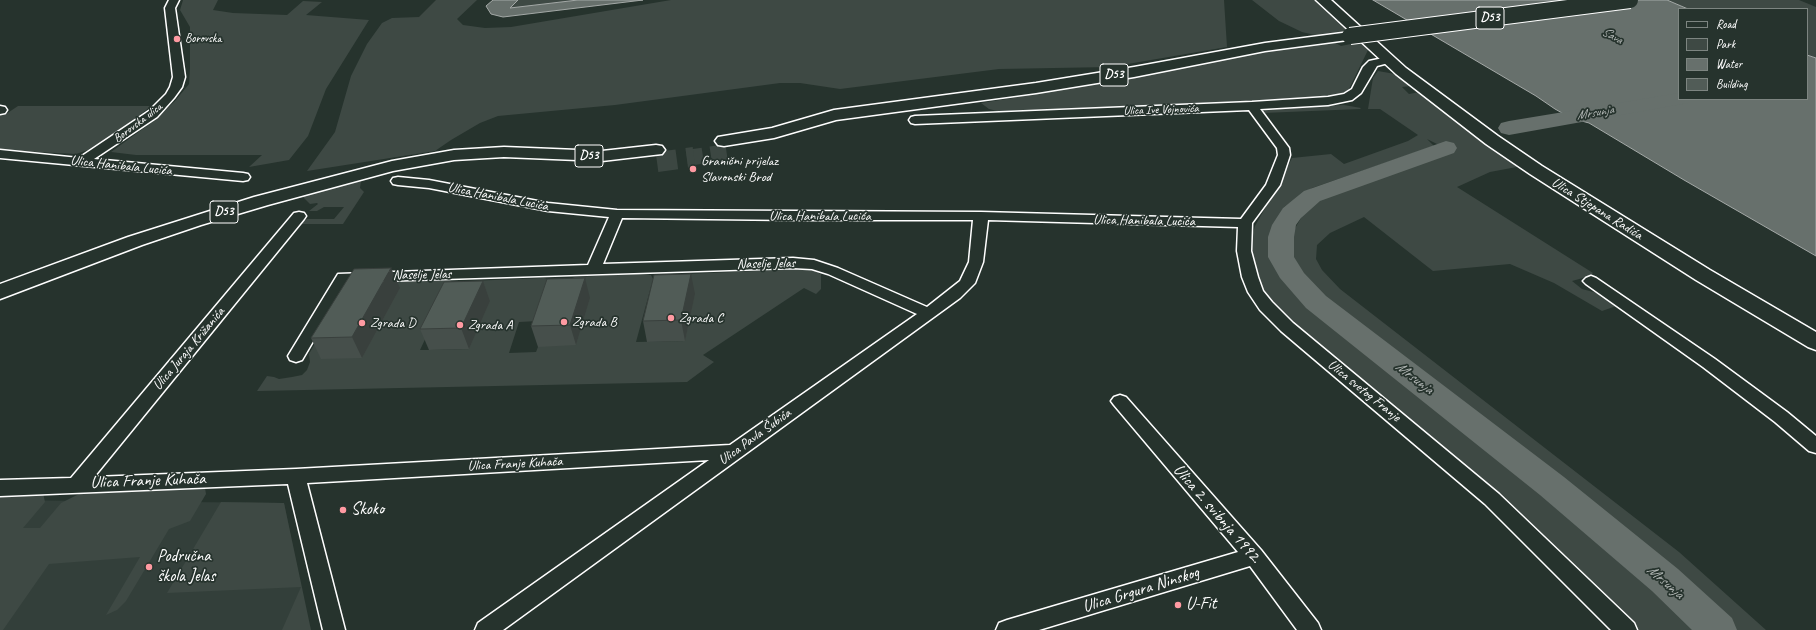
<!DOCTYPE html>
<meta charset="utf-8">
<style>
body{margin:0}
#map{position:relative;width:1816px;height:630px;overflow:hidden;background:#26332d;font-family:Caveat,sans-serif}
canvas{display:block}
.legend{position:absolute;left:1678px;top:8px;width:130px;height:92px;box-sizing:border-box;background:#26332d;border:1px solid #7d8581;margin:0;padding:5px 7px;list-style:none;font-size:12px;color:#fff}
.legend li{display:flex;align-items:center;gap:8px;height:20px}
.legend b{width:20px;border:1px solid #7d8581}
</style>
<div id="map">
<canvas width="1816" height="630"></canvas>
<ul class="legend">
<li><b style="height:5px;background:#26332d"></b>Road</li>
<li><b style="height:11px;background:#3e4944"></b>Park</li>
<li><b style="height:11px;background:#67706c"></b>Water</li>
<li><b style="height:11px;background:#515c57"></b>Building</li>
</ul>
</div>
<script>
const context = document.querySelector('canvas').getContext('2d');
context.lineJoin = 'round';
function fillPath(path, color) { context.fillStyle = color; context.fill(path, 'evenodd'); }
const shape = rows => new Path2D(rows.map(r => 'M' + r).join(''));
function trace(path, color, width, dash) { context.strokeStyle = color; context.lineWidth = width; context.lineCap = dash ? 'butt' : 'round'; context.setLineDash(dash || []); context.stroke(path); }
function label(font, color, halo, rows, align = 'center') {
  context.font = font + ' Caveat,sans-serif'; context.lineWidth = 3.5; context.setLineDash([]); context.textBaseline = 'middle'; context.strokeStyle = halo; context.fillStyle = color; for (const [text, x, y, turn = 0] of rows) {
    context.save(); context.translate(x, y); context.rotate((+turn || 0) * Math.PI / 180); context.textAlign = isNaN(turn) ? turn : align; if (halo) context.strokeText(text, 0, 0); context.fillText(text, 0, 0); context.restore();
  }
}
fillPath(shape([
 [0,500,284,503,310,630,0,630]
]), '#333f3a');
fillPath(shape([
 [183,0,218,0,213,10,233,13,287,15,303,1,322,2,306,15,369,20,326,89,308,136,289,160,249,167,262,155,136,155,111,152,155,120,175,101,189,84,190,68,190,27,180,10],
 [436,0,477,0,457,19,463,25,485,28,511,27,671,0,1224,0,1227,47,1110,67,999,69,840,89,800,83,780,83,615,105,498,116,480,123,451,140,435,151,307,171,335,132,351,76,367,44,382,23,392,18,419,17],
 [518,0,578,0,509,9],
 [1252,0,1319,0,1351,30,1322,34,1324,35,1319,36,1302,32,1279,21],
 [1667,0,1799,0,1816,7,1816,58,1807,55,1807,9,1688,9],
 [1334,42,1341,46,1361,42,1368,50,1348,91,1339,96,1327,98,1005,113,989,109,981,103,1013,98,1079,85,1258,53],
 [1378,71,1395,74,1411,86,1402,87,1409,94,1420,92,1483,141,1522,166,1490,172,1457,187,1593,273,1590,276,1572,281,1582,289,1605,295,1619,305,1602,311,1554,283,1510,264,1433,271,1364,217,1330,233,1317,245,1316,259,1322,270,1340,289,1679,552,1766,630,1735,630,1623,533,1340,311,1309,285,1295,266,1290,251,1291,235,1307,208,1324,198,1357,184,1453,152,1427,139,1434,146,1312,188,1284,207,1273,227,1270,241,1274,261,1281,275,1301,299,1481,443,1642,574,1702,630,1638,630,1302,333,1266,297,1258,282,1249,246,1255,226,1280,182,1292,158,1331,154,1344,164,1408,141,1418,135,1380,109,1368,109,1373,78],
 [1344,105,1361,108,1360,109,1263,113,1265,110,1272,108],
 [18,106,151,106,129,124,104,140,88,150,76,154,0,150,0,114,6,114],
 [361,181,360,188,364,192,343,224,300,224,307,219,334,219,344,207,324,207,317,211,309,211,318,204,317,203,310,204,302,196],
 [803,269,813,270,821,274,821,289,816,294,804,288,703,355,714,362,687,382,257,391,267,376,274,377,279,379,292,377,302,375,307,370,310,362,309,354,347,287,352,284,450,280,452,282,420,350,429,350,469,349,469,281,544,278,548,279,538,321,519,322,509,353,536,352,564,281,575,277,638,274,651,275,653,279,636,342,685,341,662,275],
 [203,487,205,488,206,494,190,521,169,529,126,601,117,610,106,615,140,557,49,564,3,630,0,630,0,494,43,493,45,502,23,528,40,528,61,503,79,494,90,491],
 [221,502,284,503,311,630,282,630,301,587,167,593]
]), '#3e4944');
const water = shape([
 [493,0,518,0,510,8,578,0,643,0,503,17,491,14,486,6,493,0],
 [1373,0,1667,0,1688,9,1679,9,1679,99,1807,99,1807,55,1816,58,1816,256,1684,180,1589,123,1571,118,1555,109,1536,96,1373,0]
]);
fillPath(water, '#67706c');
trace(water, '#a4a9a7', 1);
fillPath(shape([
 [1679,93,1679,99,1691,99,1688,103,1509,135,1501,133,1498,128,1501,123,1509,121,1679,93],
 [1446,141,1454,143,1457,148,1454,153,1320,201,1301,218,1296,225,1294,237,1294,257,1304,273,1326,296,1564,477,1678,569,1732,618,1737,630,1692,630,1652,591,1540,495,1306,308,1280,278,1268,257,1268,237,1272,225,1283,208,1304,191,1446,141]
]), '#67706c');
trace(shape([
 [687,158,727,152]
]), '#3c4742', 16, [16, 8]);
trace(shape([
 [657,162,694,157]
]), '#3c4742', 20, [20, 10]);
const street = shape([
 [169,0,179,0,175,8,185,77,182,87,174,98,157,117,94,159,243,173,248,174,250,177,248,180,243,181,0,158,0,150,79,158,149,111,166,94,170,87,173,77,165,8,169,0],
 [1388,57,1394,60,1392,62,1377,66,1361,93,1352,100,1328,105,1260,109,1289,148,1290,155,1280,185,1252,223,1251,251,1258,277,1263,291,1272,302,1293,323,1499,494,1634,623,1637,630,1611,630,1485,504,1281,331,1260,310,1248,292,1242,277,1237,251,1238,227,988,220,983,262,975,283,960,298,503,630,475,630,478,623,709,460,307,483,345,630,323,630,288,484,0,496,0,480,71,478,294,213,299,212,304,213,306,216,304,219,94,477,296,469,730,445,917,314,828,274,812,269,793,268,348,282,302,360,296,362,290,360,288,356,338,274,588,265,609,217,548,211,429,188,398,185,393,184,391,181,393,178,398,177,429,180,548,203,617,210,981,212,1241,219,1266,185,1278,155,1277,148,1249,110,915,124,911,123,909,120,911,117,915,116,1252,102,1328,97,1344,94,1352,89,1363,67,1369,61,1388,57],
 [622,218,797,220,973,220,969,262,960,281,927,307,838,268,814,260,793,258,603,264,622,218],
 [0,106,5,107,7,110,5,113,0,114,0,106],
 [1591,276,1596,278,1715,359,1787,412,1816,436,1816,453,1809,451,1775,422,1703,367,1586,284,1583,281,1586,278,1591,276],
 [1120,395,1126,397,1261,550,1318,623,1321,630,1297,630,1250,566,1039,630,996,630,999,623,1007,620,1238,552,1114,405,1111,401,1114,397,1120,395]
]);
const secondary = shape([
 [1316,0,1331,0,1406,68,1498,136,1542,166,1710,270,1816,332,1816,350,1808,347,1696,280,1530,174,1486,144,1396,74,1316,0]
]);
const primary = shape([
 [1350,32,1355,33,1357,36,1355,39,1265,51,1134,77,1036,93,836,120,774,138,724,146,718,145,715,141,718,137,772,128,834,110,1036,83,1134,67,1265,43,1350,32],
 [656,145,662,146,665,150,662,154,602,161,504,157,454,160,393,171,268,205,201,225,142,245,0,299,0,284,128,237,254,197,392,161,454,150,504,147,602,151,656,145]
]);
trace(street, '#fff', 3);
trace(secondary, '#fff', 3);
trace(primary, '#fff', 3);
fillPath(street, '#26332d');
fillPath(secondary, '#26332d');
fillPath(primary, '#26332d');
const primaryBridge = shape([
 [1350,36,1630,0]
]);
trace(primaryBridge, '#fff', 18, []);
trace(primaryBridge, '#26332d', 16);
fillPath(shape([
 [483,281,490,301,469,349,429,350,420,329],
 [400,288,362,358,321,359,311,338],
 [695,294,685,341,647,342,643,321],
 [590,298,576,345,538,347,531,326]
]), '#464f4b');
fillPath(shape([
 [391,268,400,288,362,358,352,337],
 [691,274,695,294,685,341,681,320],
 [585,278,590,298,576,345,570,325],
 [483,281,490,301,469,349,461,328]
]), '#39403d');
const building = shape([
 [391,268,352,337,311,338,354,269,391,268],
 [691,274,681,320,643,321,654,275,691,274],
 [585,278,570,325,531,326,547,279,585,278],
 [483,281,461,328,420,329,444,282,483,281]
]);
fillPath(building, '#515c57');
trace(building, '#39403d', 1);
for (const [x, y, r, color] of [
 [177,39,4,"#ff9aa2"],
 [693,169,4,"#ff9aa2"],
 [671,318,4,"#ff9aa2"],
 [564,322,4,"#ff9aa2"],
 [362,323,4,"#ff9aa2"],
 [460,325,4,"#ff9aa2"],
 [343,510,4,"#ff9aa2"],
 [149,567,4,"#ff9aa2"],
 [1178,605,4,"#ff9aa2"]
]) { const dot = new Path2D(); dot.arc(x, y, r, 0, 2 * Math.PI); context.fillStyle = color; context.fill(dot); trace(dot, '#26332d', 1.5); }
label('12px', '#fff', '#26332d', [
 ["Borovska",185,39]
], 'left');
label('12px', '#fff', '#26332d', [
 ["Ulica Ive Vojnovića",1161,110,-2],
 ["Borovska ulica",138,123,-37]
]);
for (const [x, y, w] of [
 [1490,18,28],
 [1114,75,28],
 [589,156,28],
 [224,212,28]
]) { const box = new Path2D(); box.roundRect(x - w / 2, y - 11, w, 22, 3); context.fillStyle = '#26332d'; context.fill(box); trace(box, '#fff', 1); }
label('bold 13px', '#fff', null, [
 ["D53",1490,18],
 ["D53",1114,75],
 ["D53",589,156],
 ["D53",224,212]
]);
label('italic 13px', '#b3b8b6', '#26332d', [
 ["Sava",1612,36,28],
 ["Mrsunja",1595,113,-10]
]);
label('14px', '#fff', '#26332d', [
 ["Granični prijelaz",701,161],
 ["Slavonski Brod",701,177],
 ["Zgrada C",679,318],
 ["Zgrada B",572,322],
 ["Zgrada D",370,323],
 ["Zgrada A",468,325]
], 'left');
label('14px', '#fff', '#26332d', [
 ["Ulica Hanibala Lucića",121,166,6],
 ["Ulica Hanibala Lucića",498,197,11],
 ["Ulica Stjepana Radića",1597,209,32],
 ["Ulica Hanibala Lucića",820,216],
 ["Ulica Hanibala Lucića",1144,221,1],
 ["Naselje Jelas",766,264,-1],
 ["Naselje Jelas",422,275,-1],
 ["Ulica Juraja Križanića",189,349,-50],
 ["Ulica svetog Franje",1364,391,39],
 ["Ulica Pavla Šubića",755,437,-36],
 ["Ulica Franje Kuhača",515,464,-3]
]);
label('italic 15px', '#b3b8b6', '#26332d', [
 ["Mrsunja",1414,378,38],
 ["Mrsunja",1665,582,41]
]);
label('17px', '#fff', '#26332d', [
 ["Ulica Franje Kuhača",148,481,-2],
 ["Ulica 2. svibnja 1992.",1217,514,49],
 ["Ulica Grgura Ninskog",1141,590,-17]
]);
label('17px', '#fff', '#26332d', [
 ["Skoko",351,510],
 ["Područna",157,557],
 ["škola Jelas",157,577],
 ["U-Fit",1186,605]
], 'left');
</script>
